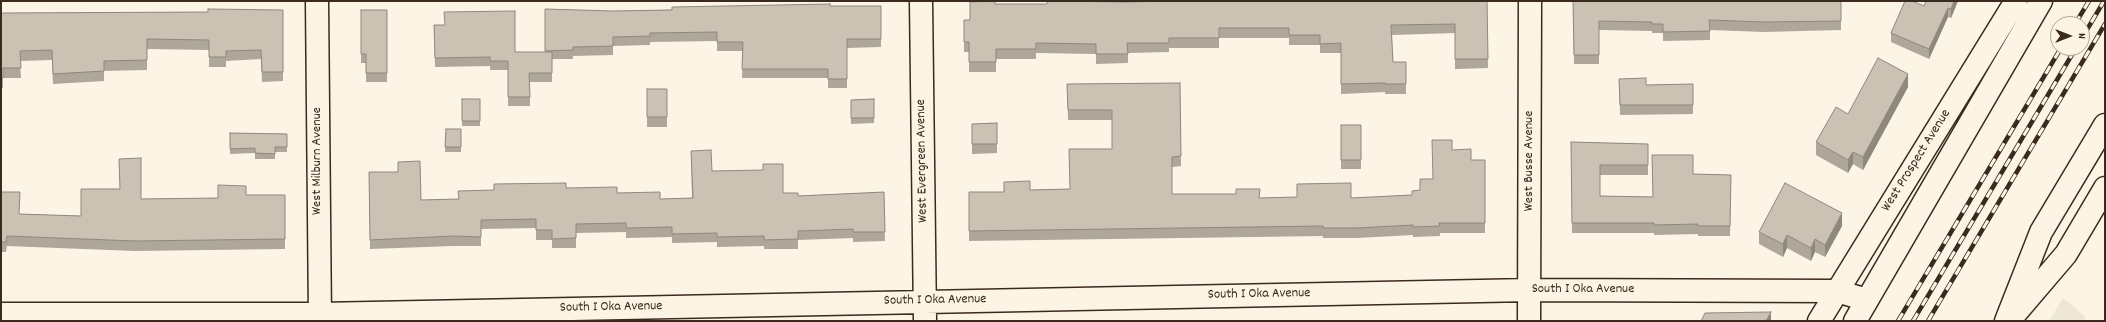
<!DOCTYPE html>
<style>
body{margin:0}
#map{position:relative;width:2106px;height:322px;overflow:hidden;background:#fcf5e5;font-family:Dekko,sans-serif}
canvas{display:block}
.frame{position:absolute;inset:0;border:2px solid #3b2a1e;pointer-events:none}
.north{position:absolute;left:2050px;top:16px;width:40px;height:40px;box-sizing:border-box;background:#fcf5e5;border:1px solid #afa495;border-radius:50%;rotate:90deg;font-size:11px;font-weight:700;line-height:16px;text-align:center;color:#3b2a1e}
.north::after{content:'';display:block;margin:auto;width:14px;height:18px;background:#3b2a1e;clip-path:polygon(50% 0,100% 100%,50% 72%,0 100%)}
</style>
<div id="map">
<canvas width="2106" height="322"></canvas>
<div class="frame"></div>
<div class="north">N</div>
</div>
<script>
const context = document.querySelector('canvas').getContext('2d');
context.lineJoin = 'round';
function fillPath(path, color) { context.fillStyle = color; context.fill(path, 'evenodd'); }
const shape = rows => new Path2D(rows.map(r => 'M' + r).join(''));
function trace(path, color, width, dash) { context.strokeStyle = color; context.lineWidth = width; context.lineCap = dash ? 'butt' : 'round'; context.setLineDash(dash || []); context.stroke(path); }
function label(font, color, halo, rows, align = 'center') {
  context.font = font + ' Dekko,sans-serif'; context.lineWidth = 4; context.setLineDash([]); context.textBaseline = 'middle'; context.strokeStyle = halo; context.fillStyle = color; for (const [text, x, y, turn = 0] of rows) {
    context.save(); context.translate(x, y); context.rotate((+turn || 0) * Math.PI / 180); context.textAlign = isNaN(turn) ? turn : align; if (halo) context.strokeText(text, 0, 0); context.fillText(text, 0, 0); context.restore();
  }
}
fillPath(shape([
 [2063,298,2085,316,2085,321,2049,321]
]), '#eee6d6');
const street = shape([
 [317,1,320,321],
 [921,1,925,321],
 [1,314,320,314,1530,290,1837,291,1867,300],
 [1529,321,1530,1]
]);
const secondary = shape([
 [1819,321,2016,1],
 [1855,321,2041,1]
]);
const primary = shape([
 [2014,315,2066,254,2105,188],
 [2006,321,2041,232,2105,125]
]);
trace(street, '#3b2a1e', 25);
trace(secondary, '#3b2a1e', 25);
trace(primary, '#3b2a1e', 25);
trace(street, '#fcf5e5', 22);
trace(secondary, '#fcf5e5', 22);
trace(primary, '#fcf5e5', 22);
const rail = shape([
 [2075,24,2089,1],
 [2082,38,2104,1],
 [1898,321,2061,48],
 [1913,321,2076,48],
 [1928,321,2105,24]
]);
trace(rail, '#3b2a1e', 4.5);
trace(rail, '#fcf5e5', 3, [9]);
fillPath(shape([
 [1442,1,1487,1,1488,68,1455,69,1455,33,1392,35,1393,62,1406,62,1406,94,1385,94,1385,92,1341,94,1341,53,1320,53,1320,45,1289,45,1289,38,1219,38,1219,48,1169,48,1169,52,1128,53,1128,63,1096,64,1096,54,1036,53,1036,59,996,59,996,72,969,72,969,52,964,52,964,20,970,20,995,4,1047,4,1127,2],
 [1573,1,1841,1,1841,30,1764,32,1710,30,1710,40,1663,41,1663,33,1652,33,1652,31,1599,30,1599,64,1574,64],
 [1958,1,1951,18,1948,17,1929,59,1891,42,1891,33,1924,6],
 [830,6,881,6,881,47,847,48,847,88,828,88,828,78,742,78,743,51,717,51,717,41,650,42,650,45,613,46,613,55,573,56,573,59,552,59,552,82,530,82,530,106,508,106,508,70,490,70,490,66,435,67,434,25,515,52,545,52,545,9,613,11],
 [283,10,283,81,262,82,261,59,226,61,226,67,209,67,209,50,147,49,147,70,104,71,104,81,53,84,52,60,20,61,21,78,3,78,3,88,1,88,1,13,208,12],
 [361,10,387,10,387,82,366,82,366,63,361,63],
 [1619,79,1646,85,1693,84,1693,114,1620,115],
 [1180,83,1181,166,1172,167,1172,194,1260,198,1351,198,1412,195,1420,190,1432,179,1452,150,1471,160,1485,160,1485,233,1440,233,1440,236,1413,237,1413,235,1357,238,1323,238,1323,236,969,241,969,192,1004,192,1030,190,1070,189,1112,149,1112,120,1068,120,1067,84],
 [1908,87,1863,170,1853,164,1848,173,1816,155,1816,142,1848,114],
 [647,89,667,89,667,127,647,127],
 [462,99,480,99,480,126,462,126],
 [874,99,874,123,851,124,851,100],
 [997,123,997,153,972,154,972,124],
 [1341,125,1361,125,1361,169,1341,169],
 [446,129,461,129,461,152,445,152],
 [230,133,287,134,287,152,275,152,275,159,255,159,255,153,230,154],
 [1571,142,1648,144,1648,175,1600,175,1600,196,1653,197,1652,155,1693,174,1731,175,1730,236,1698,236,1698,234,1654,235,1654,233,1572,233],
 [691,151,712,171,783,193,798,196,884,192,885,241,853,242,853,238,798,240,798,249,764,249,764,246,717,247,717,242,672,243,672,237,626,238,626,232,576,233,576,248,552,248,552,240,536,240,536,228,481,229,481,246,453,246,370,249,369,172,421,200,458,199,566,188,617,193,660,199,692,198],
 [119,159,141,199,218,198,246,195,285,195,285,249,135,251,7,246,6,252,1,252,1,192,19,214,81,216,120,189],
 [1842,226,1825,257,1815,252,1811,261,1787,248,1783,257,1759,244,1759,232]
]), '#afa79a');
fillPath(shape([
 [1954,1,1958,1,1951,18,1951,9],
 [1948,8,1948,17,1929,59,1929,49],
 [1908,74,1908,87,1863,170,1863,157],
 [1853,152,1853,164,1848,173,1848,160],
 [1842,213,1842,226,1825,257,1825,245],
 [1787,235,1787,248,1783,257,1783,244],
 [1815,239,1815,252,1811,261,1811,248],
 [1771,312,1771,321,1766,321]
]), '#8f887d');
const building = shape([
 [995,1,995,4,1047,4,1047,1,1127,2,1168,1,1487,1,1488,59,1455,59,1455,24,1391,25,1393,62,1406,62,1406,84,1385,84,1385,83,1341,84,1341,43,1320,44,1320,35,1289,35,1289,28,1219,28,1219,38,1169,38,1169,43,1127,43,1128,54,1096,54,1096,44,1036,43,1036,49,996,49,996,62,969,62,969,42,964,42,964,20,970,20,970,2,995,1],
 [1573,1,1841,1,1841,21,1764,22,1709,20,1710,31,1663,32,1663,24,1652,24,1652,22,1599,21,1599,55,1574,55,1573,1],
 [1905,1,1912,1,1924,6,1926,1,1954,1,1951,9,1948,8,1929,49,1891,33,1905,1],
 [830,4,830,6,881,6,881,39,847,39,847,79,828,79,828,69,742,69,743,42,717,42,717,32,650,33,650,36,613,37,613,46,573,47,573,50,545,51,545,9,613,11,672,10,672,7,830,4],
 [208,9,283,10,283,72,262,72,261,50,226,51,226,57,209,57,209,40,147,39,147,60,104,61,104,71,53,74,52,50,20,51,21,68,3,68,3,78,1,78,1,13,208,12,208,9],
 [361,10,387,10,387,73,366,73,366,54,361,54,361,10],
 [515,11,515,52,552,52,552,73,529,73,530,97,508,97,508,61,490,61,490,57,435,58,434,25,445,25,444,12,515,11],
 [1878,58,1908,74,1863,157,1853,152,1848,160,1816,142,1836,107,1848,114,1878,58],
 [1646,78,1646,85,1693,84,1693,105,1620,105,1619,79,1646,78],
 [1180,83,1181,156,1172,157,1172,194,1236,194,1236,189,1260,189,1259,198,1297,197,1297,184,1351,183,1351,198,1412,195,1412,191,1420,190,1420,179,1433,179,1432,140,1452,140,1452,150,1471,149,1471,160,1485,160,1485,223,1439,223,1440,226,1413,227,1413,225,1357,228,1323,228,1323,226,969,231,969,192,1004,192,1004,182,1030,181,1030,190,1070,189,1069,149,1112,149,1112,110,1068,110,1067,84,1180,83],
 [647,89,667,89,667,117,647,117,647,89],
 [462,99,480,99,480,121,462,121,462,99],
 [874,99,874,118,851,118,851,100,874,99],
 [997,123,997,144,972,144,972,124,997,123],
 [1341,125,1361,125,1361,160,1341,160,1341,125],
 [446,129,461,129,461,147,445,147,446,129],
 [230,133,287,134,287,147,275,147,275,154,255,153,255,148,230,149,230,133],
 [1571,142,1648,144,1648,165,1600,165,1600,196,1653,197,1652,155,1693,155,1693,174,1731,175,1730,226,1698,226,1698,224,1654,225,1654,223,1572,223,1571,142],
 [711,150,712,171,763,170,763,164,783,164,783,193,798,193,798,196,884,192,885,232,853,232,853,229,798,231,798,239,764,240,764,236,717,237,717,233,672,234,672,227,626,228,626,223,576,224,576,238,552,239,552,230,536,230,536,219,481,220,481,237,453,236,370,240,369,172,398,172,398,162,420,161,421,200,459,199,458,191,494,190,494,184,566,183,566,188,617,187,617,193,660,192,660,199,693,198,691,151,711,150],
 [141,158,141,199,218,198,218,185,246,186,246,195,285,195,285,239,135,241,7,236,6,242,1,242,1,192,20,192,19,214,81,216,81,189,120,189,119,159,141,158],
 [1785,183,1842,213,1825,245,1815,239,1811,248,1787,235,1783,244,1759,232,1785,183],
 [1771,312,1766,321,1701,321,1705,313,1771,312]
]);
fillPath(building, '#ccc2b3');
trace(building, '#8f887d', 1);
label('14px', '#3b2a1e', '#fcf5e5', [
 ["West Milburn Avenue",318,161,-90],
 ["West Evergreen Avenue",923,161,-91],
 ["West Busse Avenue",1530,161,-90],
 ["West Prospect Avenue",1917,161,-58],
 ["South I Oka Avenue",1583,290],
 ["South I Oka Avenue",1259,295,-1],
 ["South I Oka Avenue",935,301,-1],
 ["South I Oka Avenue",611,308,-1]
]);
</script>
